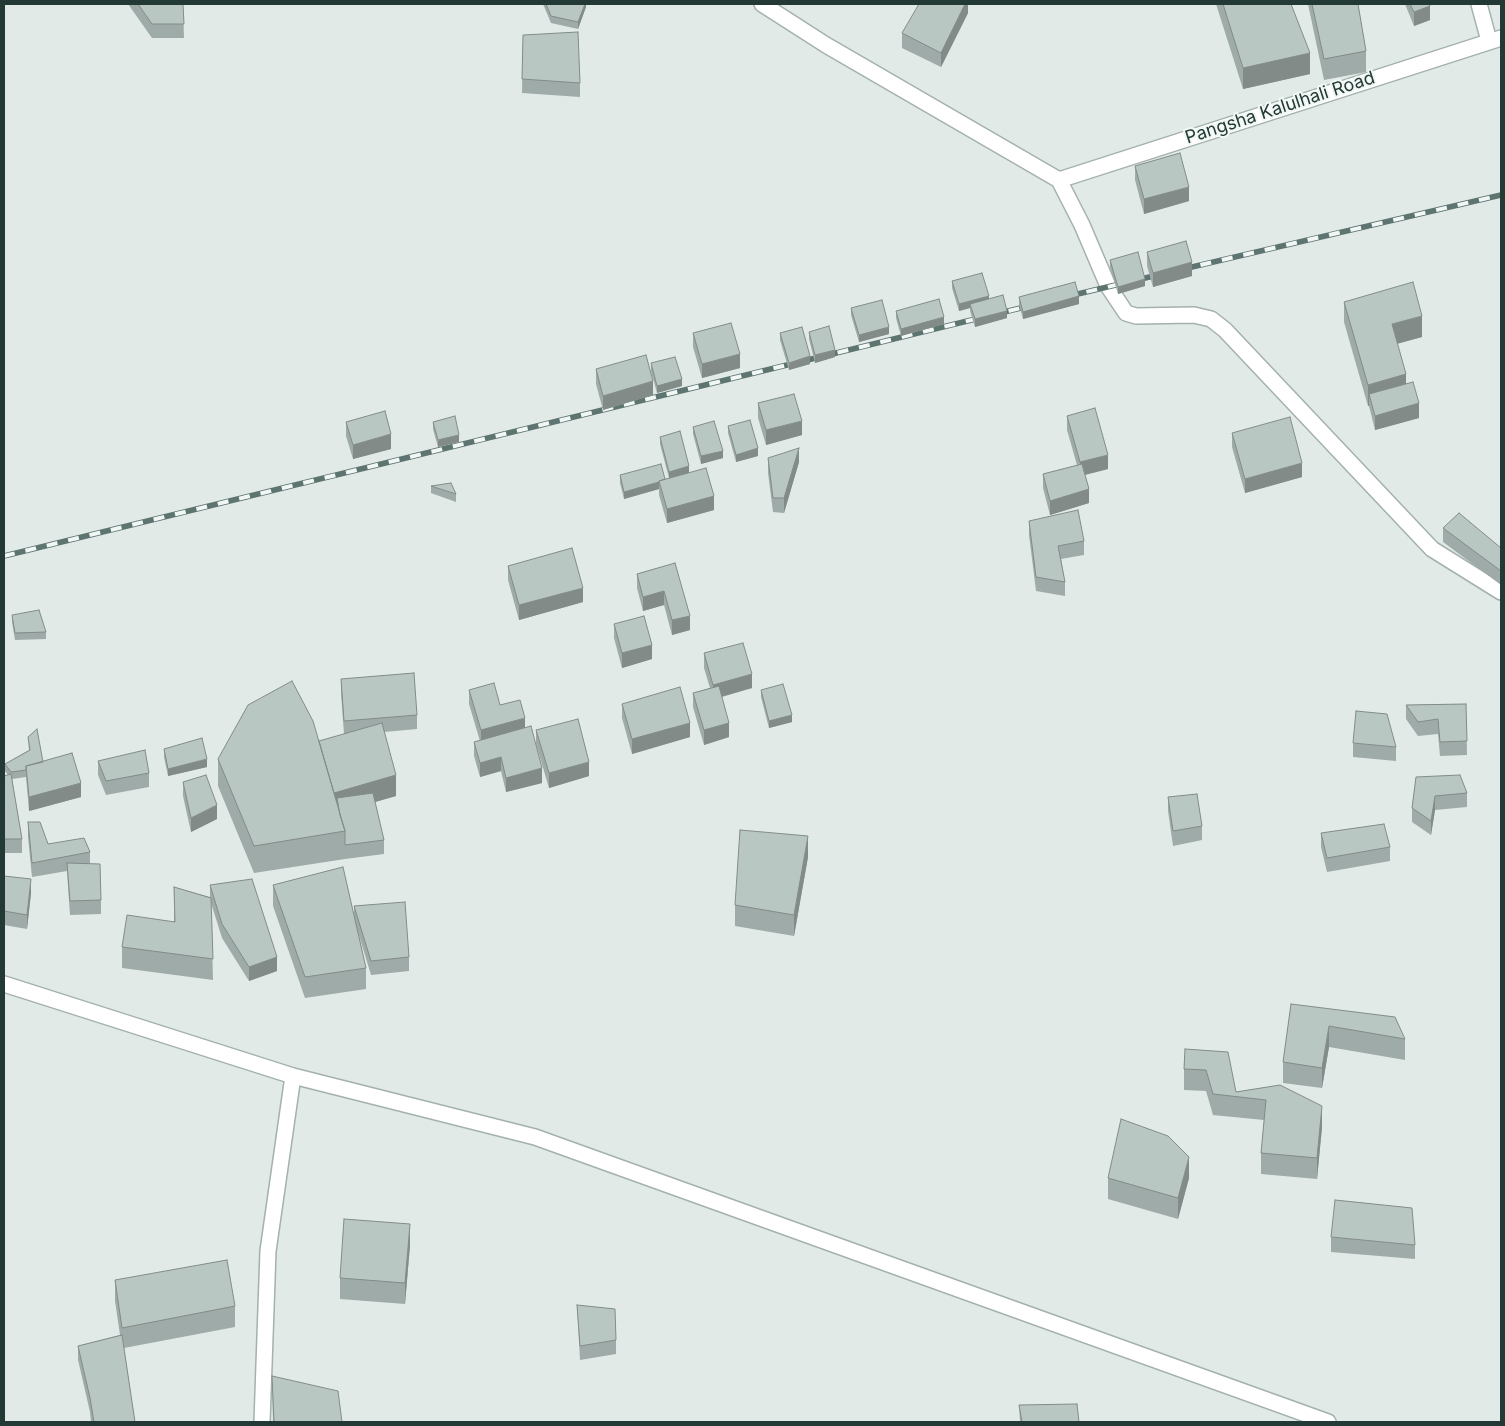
<!DOCTYPE html>
<style>
body{margin:0}
#map{position:relative;width:1505px;height:1426px;overflow:hidden;background:#e1eae7;font-family:Inter,sans-serif}
canvas{display:block}
.frame{position:absolute;inset:0;border:5px solid #233935;pointer-events:none}
</style>
<div id="map">
<canvas width="1505" height="1426"></canvas>
<div class="frame"></div>
</div>
<script>
const context = document.querySelector('canvas').getContext('2d');
context.lineJoin = 'round';
const shape = rows => new Path2D(rows.map(r => 'M' + r).join(''));
function trace(path, color, width, dash) { context.strokeStyle = color; context.lineWidth = width; context.lineCap = dash ? 'butt' : 'round'; context.setLineDash(dash || []); context.stroke(path); }
function fillPath(path, color) { context.fillStyle = color; context.fill(path, 'evenodd'); }
function label(font, color, halo, rows, align = 'center') {
  context.font = font + ' Inter,sans-serif'; context.lineWidth = 4; context.setLineDash([]); context.textBaseline = 'middle'; context.strokeStyle = halo; context.fillStyle = color; for (const [text, x, y, turn = 0] of rows) {
    context.save(); context.translate(x, y); context.rotate((+turn || 0) * Math.PI / 180); context.textAlign = isNaN(turn) ? turn : align; if (halo) context.strokeText(text, 0, 0); context.fillText(text, 0, 0); context.restore();
  }
}
const minor = shape([
 [762,4,826,45,1059,180,1082,225,1108,286,1126,313,1136,316,1194,315,1211,319,1225,330,1432,549,1501,592],
 [1479,4,1489,41],
 [1059,180,1501,38],
 [4,984,293,1076,535,1137,1328,1422],
 [262,1422,268,1251,293,1076]
]);
trace(minor, '#a4b1ae', 18);
trace(minor, '#fff', 15);
const rail = shape([
 [1179,270,1501,195],
 [1065,297,1162,274],
 [4,556,1033,305]
]);
trace(rail, '#5d7470', 5.5);
trace(rail, '#f1f7f4', 4, [11]);
fillPath(shape([
 [128,4,183,4,184,38,152,38],
 [543,4,586,4,586,7,578,29,551,23],
 [968,4,968,13,941,67,902,48,902,33],
 [1216,4,1291,4,1310,74,1243,89],
 [1308,4,1358,4,1366,51,1366,72,1324,80],
 [1405,4,1430,4,1430,20,1414,26],
 [523,35,580,83,580,97,522,93],
 [1135,166,1189,201,1144,214,1135,180],
 [1147,252,1192,276,1153,287,1147,266],
 [1110,260,1145,286,1118,294,1110,267],
 [952,281,989,299,1007,318,975,327,970,311,970,308,959,311,952,288],
 [1019,297,1079,304,1023,319,1019,305],
 [1344,302,1422,337,1397,344,1406,384,1419,418,1375,430,1369,406,1368,406,1344,322],
 [851,308,889,334,859,342,851,315],
 [896,311,944,324,901,336,896,318],
 [809,332,835,357,815,363,809,339],
 [693,333,740,368,702,378,693,347],
 [780,333,810,364,789,370,780,340],
 [651,363,682,386,657,393,651,371],
 [596,369,653,395,603,410,596,384],
 [758,403,802,435,766,445,758,418],
 [1067,416,1108,469,1085,475,1089,503,1050,515,1043,488,1043,474,1077,465,1067,430],
 [346,422,391,449,353,459,346,436],
 [433,422,459,442,438,447,433,429],
 [728,426,758,456,736,462,728,433],
 [693,427,723,458,701,464,693,434],
 [1232,433,1302,477,1245,493,1232,447],
 [660,437,689,472,714,510,667,523,659,495,659,489,624,499,620,483,620,475,665,479,669,478,660,444],
 [768,458,799,462,784,513,773,512,768,473],
 [431,486,456,494,456,502,431,493],
 [1029,521,1084,541,1084,555,1061,559,1065,582,1065,596,1036,591,1029,535],
 [1443,528,1501,548,1501,585,1443,542],
 [675,563,690,630,672,635,664,605,643,611,637,588,637,574],
 [508,566,583,602,519,620,508,580],
 [12,615,46,632,46,639,15,640,12,622],
 [614,624,652,659,622,668,614,638],
 [704,653,752,688,722,697,729,737,704,745,693,707,693,693,710,688,704,668],
 [341,679,417,715,417,729,384,732,396,796,375,802,384,840,384,854,345,859,254,873,218,786,218,759,319,741,344,734,341,693],
 [469,690,500,705,525,728,542,783,506,792,501,771,480,777,474,756,474,742,480,741,469,704],
 [761,690,792,722,769,728,761,697],
 [622,704,690,737,632,754,622,718],
 [1466,704,1467,755,1440,756,1438,734,1418,736,1406,719,1406,705],
 [536,730,589,776,549,788,536,744],
 [28,737,43,762,81,797,29,811,26,777,12,779,22,839,22,853,4,853,4,776,8,775,5,771,5,764,29,750],
 [1353,743,1396,747,1396,761,1353,757],
 [164,749,207,767,168,776,164,757],
 [98,761,149,773,149,787,106,795,98,775],
 [1416,777,1467,793,1467,807,1435,810,1431,835,1412,822,1412,808],
 [183,782,217,819,191,832,183,796],
 [1168,797,1202,826,1202,840,1173,846,1168,811],
 [28,822,48,844,90,852,90,863,101,900,101,914,70,915,67,871,32,877,28,837],
 [1321,833,1390,847,1390,861,1327,872,1321,847],
 [808,857,794,936,735,926,735,905],
 [4,876,31,893,27,929,4,925],
 [210,885,277,971,249,981,222,938,211,903,213,980,122,968,122,947,174,921,174,887,210,897],
 [273,885,354,916,354,906,409,957,409,971,371,975,358,932,366,968,366,989,305,998,273,906],
 [1291,1004,1405,1039,1405,1060,1329,1047,1322,1088,1283,1083,1283,1062],
 [1185,1049,1236,1092,1280,1085,1322,1127,1317,1179,1261,1174,1261,1153,1264,1120,1213,1115,1206,1091,1184,1090,1184,1069],
 [1108,1178,1189,1178,1178,1219,1108,1199],
 [1331,1237,1415,1245,1415,1259,1331,1252],
 [410,1245,405,1304,340,1299,340,1278],
 [115,1280,235,1306,235,1327,124,1348,135,1422,91,1422,90,1412,78,1360,78,1346,120,1335,115,1301],
 [577,1305,616,1340,616,1354,580,1360],
 [272,1376,342,1422,273,1422],
 [1019,1405,1079,1422,1020,1422]
]), '#9faba8');
fillPath(shape([
 [585,4,586,4,586,7,578,29,578,22],
 [965,4,968,4,968,13,941,67,941,53],
 [1430,6,1430,20,1414,26,1414,12],
 [1310,53,1310,74,1243,89,1243,68],
 [1189,187,1189,201,1144,214,1144,199],
 [1192,262,1192,276,1153,287,1153,273],
 [1145,279,1145,286,1118,294,1118,287],
 [989,296,989,303,970,304,970,308,959,311,959,304],
 [1079,296,1079,304,1023,319,1023,312],
 [1007,311,1007,318,975,327,975,319],
 [1422,316,1422,337,1392,345,1392,324],
 [944,317,944,324,901,336,901,329],
 [889,327,889,334,859,342,859,335],
 [835,350,835,357,815,363,815,355],
 [740,354,740,368,702,378,702,364],
 [810,356,810,364,789,370,789,363],
 [1406,374,1406,395,1369,394,1369,406,1368,406,1368,385],
 [682,379,682,386,657,393,657,386],
 [653,381,653,395,603,410,603,396],
 [1419,403,1419,418,1375,430,1375,416],
 [802,421,802,435,766,445,766,430],
 [391,434,391,449,353,459,353,445],
 [459,435,459,442,438,447,438,440],
 [758,448,758,456,736,462,736,455],
 [799,448,799,462,784,513,784,498],
 [723,451,723,458,701,464,701,456],
 [1108,455,1108,469,1080,476,1080,462],
 [1302,463,1302,477,1245,493,1245,479],
 [689,466,689,473,669,479,669,472],
 [659,482,659,489,624,499,624,492],
 [1089,489,1089,503,1050,515,1050,501],
 [714,496,714,510,667,523,667,509],
 [583,588,583,602,519,620,519,605],
 [664,591,664,605,643,611,643,597],
 [690,616,690,630,672,635,672,620],
 [652,645,652,659,622,668,622,653],
 [752,674,752,688,713,699,713,685],
 [792,715,792,722,769,728,769,721],
 [525,718,525,732,481,744,481,730],
 [690,723,690,737,632,754,632,739],
 [729,723,729,737,704,745,704,730],
 [501,757,501,771,480,777,480,763],
 [207,759,207,767,168,776,168,769],
 [589,762,589,776,549,788,549,773],
 [542,768,542,783,506,792,506,778],
 [396,775,396,796,340,812,337,798,337,813,332,793],
 [81,783,81,797,29,811,29,797],
 [1435,796,1435,810,1431,835,1431,821],
 [217,805,217,819,191,832,191,818],
 [808,836,808,857,794,936,794,915],
 [31,879,31,893,27,929,27,915],
 [277,957,277,971,249,981,249,967],
 [1329,1026,1329,1047,1322,1088,1322,1068],
 [1322,1106,1322,1127,1317,1179,1317,1158],
 [1189,1157,1189,1178,1178,1219,1178,1198],
 [410,1224,410,1245,405,1304,405,1283]
]), '#828b88');
const building = shape([
 [138,4,183,4,184,24,152,24,138,4],
 [546,4,585,4,578,22,551,16,546,4],
 [919,4,965,4,941,53,902,33,919,4],
 [1223,4,1291,4,1310,53,1243,68,1223,4],
 [1312,4,1358,4,1366,51,1324,59,1312,4],
 [1410,4,1430,4,1430,6,1414,12,1410,4],
 [578,32,580,83,522,79,523,35,578,32],
 [1180,153,1189,187,1144,199,1135,166,1180,153],
 [1186,241,1192,262,1153,273,1147,252,1186,241],
 [1138,252,1145,279,1118,287,1110,260,1138,252],
 [982,273,989,296,959,304,952,281,982,273],
 [1075,282,1079,296,1023,312,1019,297,1075,282],
 [1413,282,1422,316,1392,324,1406,374,1368,385,1344,302,1413,282],
 [1003,295,1007,311,975,319,970,304,1003,295],
 [939,299,944,317,901,329,896,311,939,299],
 [882,300,889,327,859,335,851,308,882,300],
 [731,323,740,354,702,364,693,333,731,323],
 [829,326,835,350,815,355,809,332,829,326],
 [802,327,810,356,789,363,780,333,802,327],
 [646,355,653,381,603,396,596,369,646,355],
 [675,357,682,379,657,386,651,363,675,357],
 [1413,382,1419,403,1375,416,1369,394,1413,382],
 [794,394,802,421,766,430,758,403,794,394],
 [1095,408,1108,455,1080,462,1067,416,1095,408],
 [385,411,391,434,353,445,346,422,385,411],
 [455,416,459,435,438,440,433,422,455,416],
 [1290,417,1302,463,1245,479,1232,433,1290,417],
 [750,420,758,448,736,455,728,426,750,420],
 [714,421,723,451,701,456,693,427,714,421],
 [680,431,689,466,669,472,660,437,680,431],
 [799,448,784,498,773,498,768,458,799,448],
 [661,464,665,479,659,481,659,482,624,492,620,475,661,464],
 [1082,464,1089,489,1050,501,1043,474,1082,464],
 [706,468,714,496,667,509,659,481,706,468],
 [451,483,456,494,431,486,451,483],
 [1078,510,1084,541,1058,546,1065,582,1036,577,1029,521,1078,510],
 [1459,513,1501,548,1501,571,1443,528,1459,513],
 [572,548,583,588,519,605,508,566,572,548],
 [675,563,690,616,672,620,664,591,643,597,637,574,675,563],
 [39,610,46,632,15,633,12,615,39,610],
 [644,616,652,645,622,653,614,624,644,616],
 [743,643,752,674,713,685,704,653,743,643],
 [414,673,417,715,344,721,341,679,414,673],
 [292,681,313,721,345,831,254,846,218,759,248,705,292,681],
 [494,683,500,705,520,700,525,718,481,730,469,690,494,683],
 [783,684,792,715,769,721,761,690,783,684],
 [719,686,729,723,704,730,693,693,719,686],
 [680,687,690,723,632,739,622,704,680,687],
 [1466,704,1467,741,1440,742,1438,719,1418,722,1406,705,1466,704],
 [1356,711,1387,714,1396,747,1353,743,1356,711],
 [578,719,589,762,549,773,536,730,578,719],
 [382,723,396,775,334,793,319,741,382,723],
 [531,726,542,768,506,778,501,757,480,763,474,742,531,726],
 [37,729,43,762,26,766,26,770,11,772,5,764,30,750,28,737,37,729],
 [202,738,207,759,168,769,164,749,202,738],
 [145,750,149,773,106,781,98,761,145,750],
 [72,753,81,783,29,797,26,766,72,753],
 [11,774,22,839,4,839,4,776,11,774],
 [206,775,217,805,191,818,183,782,206,775],
 [1460,775,1467,793,1435,796,1431,821,1412,808,1416,777,1460,775],
 [373,793,384,840,345,845,345,831,340,815,337,798,373,793],
 [1197,794,1202,826,1173,831,1168,797,1197,794],
 [28,822,40,822,48,844,84,838,90,852,32,863,28,822],
 [1384,824,1390,847,1327,858,1321,833,1384,824],
 [740,830,808,836,794,915,735,905,740,830],
 [67,863,100,864,101,900,70,901,67,863],
 [343,867,366,968,305,977,273,885,343,867],
 [4,876,31,879,27,915,4,911,4,876],
 [252,879,277,957,249,967,222,924,210,885,252,879],
 [174,887,211,898,213,959,122,947,127,915,175,922,174,887],
 [405,902,409,957,371,961,354,906,405,902],
 [1291,1004,1395,1017,1405,1039,1329,1026,1322,1068,1283,1062,1291,1004],
 [1185,1049,1228,1052,1236,1092,1280,1085,1322,1106,1317,1158,1261,1153,1266,1100,1213,1094,1206,1070,1184,1069,1185,1049],
 [1121,1119,1168,1136,1189,1157,1178,1198,1108,1178,1121,1119],
 [1335,1200,1412,1208,1415,1245,1331,1237,1335,1200],
 [344,1219,410,1224,405,1283,340,1278,344,1219],
 [227,1260,235,1306,122,1328,115,1280,227,1260],
 [577,1305,615,1309,616,1340,580,1346,577,1305],
 [122,1335,135,1422,94,1422,90,1398,78,1346,122,1335],
 [272,1376,338,1391,342,1422,274,1422,272,1376],
 [1077,1404,1079,1422,1022,1422,1019,1405,1077,1404]
]);
fillPath(building, '#b9c7c3');
trace(building, '#828b88', 1);
label('18px', '#233935', '#f1f7f4', [
 ["Pangsha Kalulhali Road",1280,108,-18]
]);
</script>
